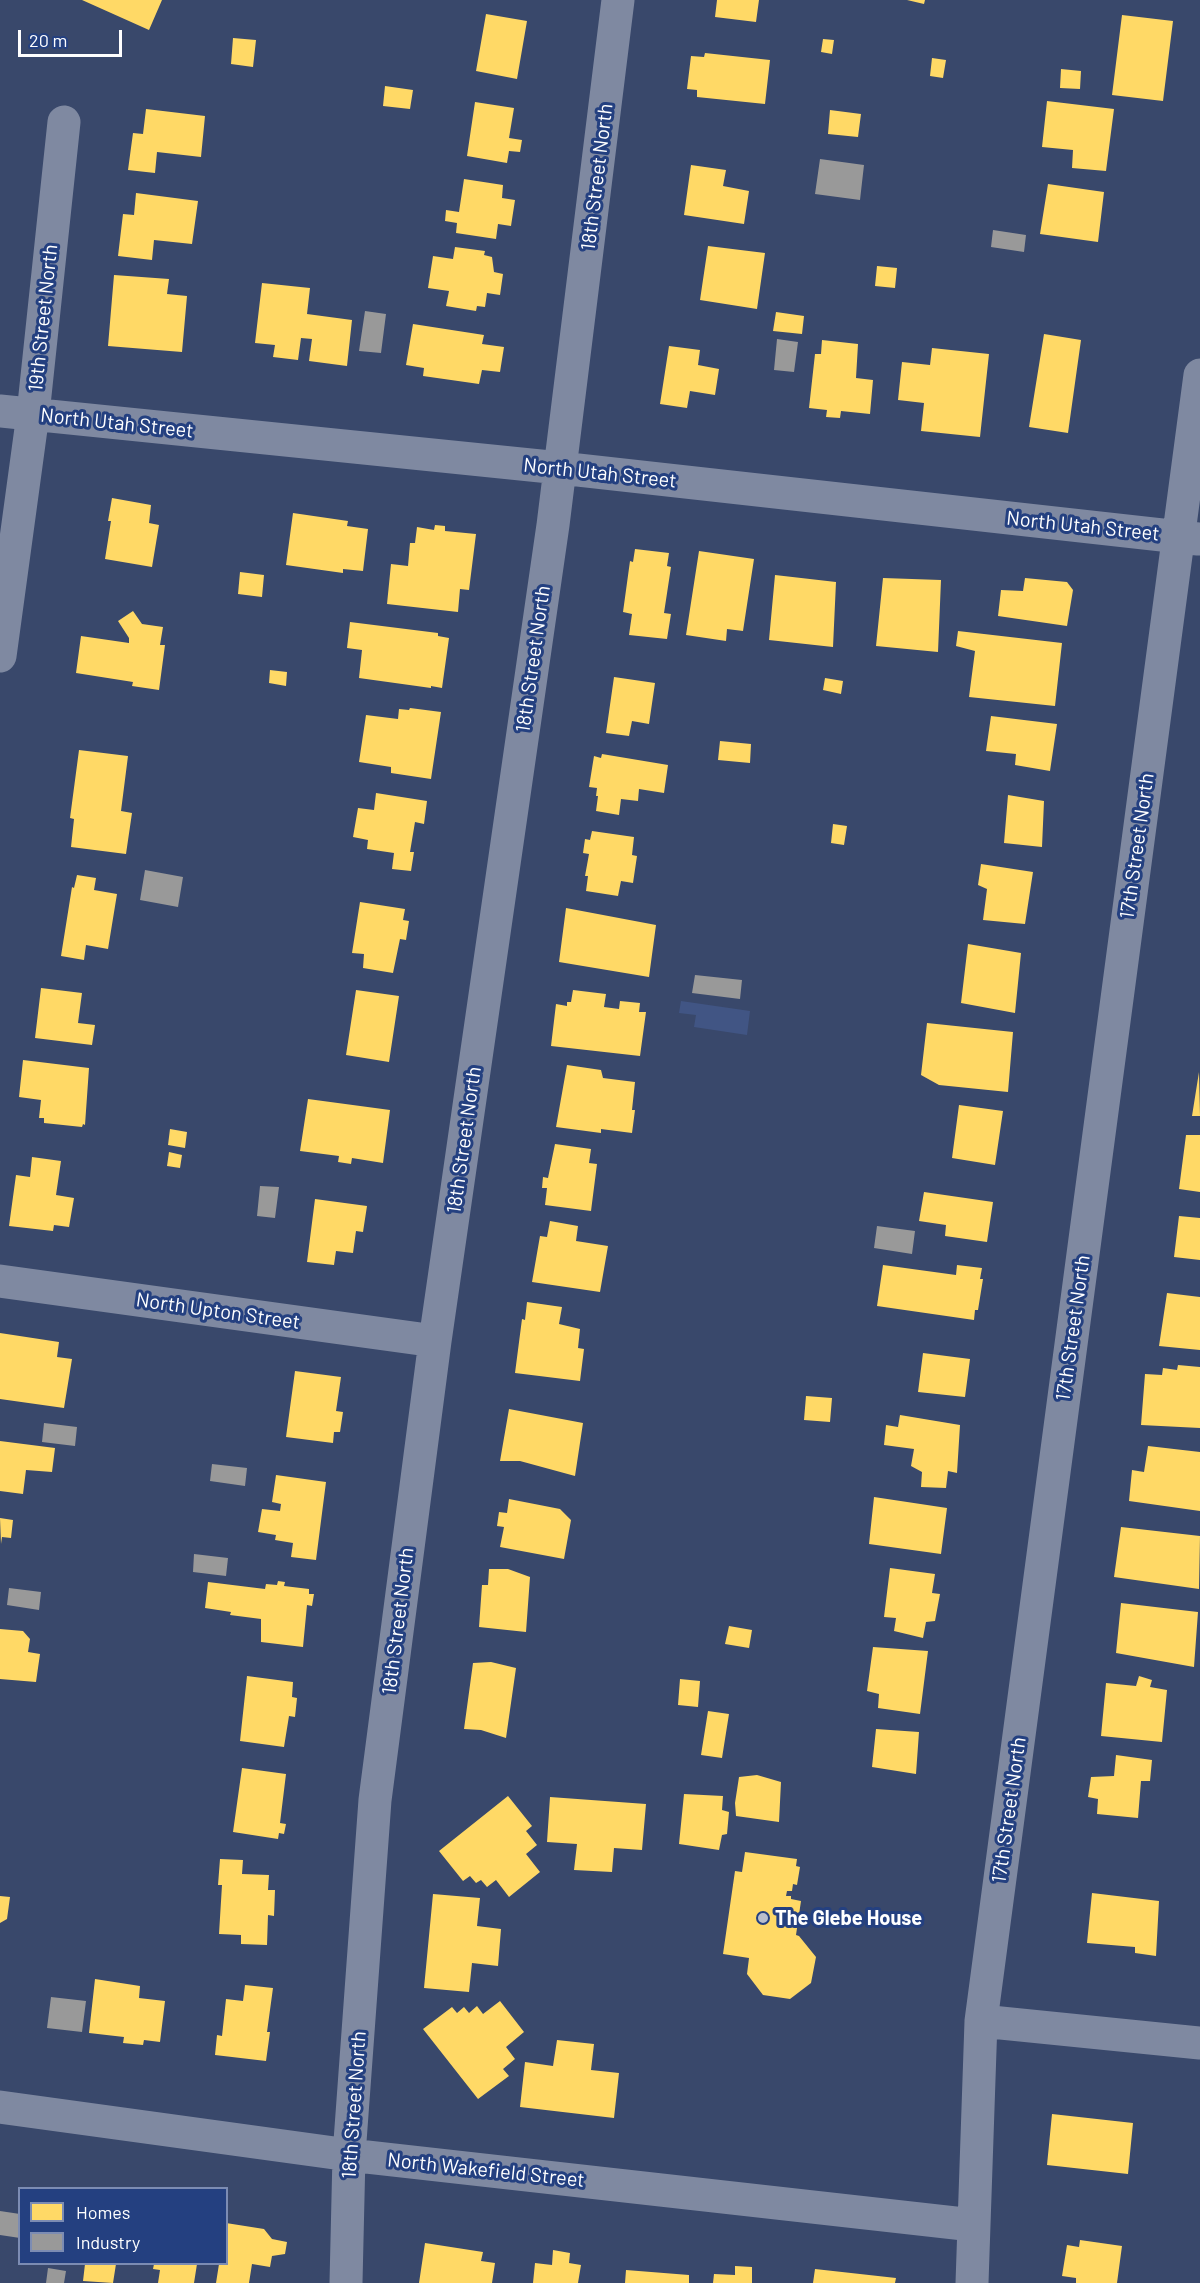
<!DOCTYPE html>
<style>
body{margin:0}
#map{position:relative;width:1200px;height:2283px;overflow:hidden;background:#39486b;font-family:Barlow,sans-serif}
canvas{display:block}
.legend{position:absolute;left:18px;top:2187px;width:210px;height:78px;box-sizing:border-box;background:#244080;border:2px solid #7c8cb3;margin:0;padding:8px 10px;list-style:none;font-size:18px;color:#fff}
.legend li{display:flex;align-items:center;gap:12px;height:30px}
.legend b{width:30px;border:2px solid #7c8cb3}
.scale{position:absolute;left:18px;top:30px;width:104px;height:27px;box-sizing:border-box;border:3px solid #fff;border-top:0;padding-left:8px;font-size:18px;line-height:21px;white-space:nowrap;color:#fff;-webkit-text-stroke:4px #244080;paint-order:stroke}
</style>
<div id="map">
<canvas width="1200" height="2283"></canvas>
<ul class="legend">
<li><b style="height:16px;background:#ffd966"></b>Homes</li>
<li><b style="height:16px;background:#999"></b>Industry</li>
</ul>
<div class="scale">20 m</div>
</div>
<script>
const context = document.querySelector('canvas').getContext('2d');
context.lineJoin = 'round';
function fillPath(path, color) { context.fillStyle = color; context.fill(path, 'evenodd'); }
const shape = rows => new Path2D(rows.map(r => 'M' + r).join(''));
function trace(path, color, width, dash) { context.strokeStyle = color; context.lineWidth = width; context.lineCap = dash ? 'butt' : 'round'; context.setLineDash(dash || []); context.stroke(path); }
function label(font, color, halo, rows, align = 'center') {
  context.font = font + ' Barlow,sans-serif'; context.lineWidth = 6; context.setLineDash([]); context.textBaseline = 'middle'; context.strokeStyle = halo; context.fillStyle = color; for (const [text, x, y, turn = 0] of rows) {
    context.save(); context.translate(x, y); context.rotate((+turn || 0) * Math.PI / 180); context.textAlign = isNaN(turn) ? turn : align; if (halo) context.strokeText(text, 0, 0); context.fillText(text, 0, 0); context.restore();
  }
}
fillPath(shape([
 [681,1001,750,1011,747,1035,694,1027,696,1015,679,1013]
]), '#415584');
fillPath(shape([
 [82,0,162,0,149,30],
 [717,0,759,0,756,22,715,17],
 [907,0,925,0,924,4],
 [486,14,527,21,517,79,476,71],
 [1122,15,1173,21,1163,101,1112,95],
 [233,38,256,40,253,67,231,64],
 [823,39,834,40,832,54,821,52],
 [705,53,770,60,765,104,697,97,697,90,687,89,691,56,704,57],
 [932,58,946,60,943,78,930,76],
 [1061,69,1081,71,1080,89,1060,88],
 [385,86,413,90,410,109,383,106],
 [1047,101,1114,109,1106,171,1072,168,1073,150,1042,147],
 [475,102,514,108,509,138,522,140,520,152,509,151,507,163,467,156],
 [146,109,205,116,201,157,157,152,155,173,128,170,133,133,143,134],
 [830,110,861,114,858,137,828,134],
 [691,165,726,170,723,186,749,191,744,224,684,215],
 [464,179,503,185,502,198,515,200,511,226,498,224,496,239,456,233,457,223,445,221,446,210,459,212],
 [1048,184,1104,192,1098,242,1040,234],
 [136,193,198,201,192,244,154,240,152,260,118,256,123,214,134,215],
 [708,246,765,253,757,309,700,300],
 [455,247,485,251,484,255,492,257,494,272,503,274,500,295,487,293,485,307,477,306,476,311,446,306,449,291,428,288,433,256,453,259],
 [877,266,897,268,895,288,875,286],
 [114,275,169,279,167,294,187,296,182,352,108,346],
 [262,283,310,288,307,314,352,320,347,366,309,361,312,339,301,338,298,360,273,357,275,345,255,343],
 [776,312,804,316,802,334,773,331],
 [413,324,484,335,482,344,504,347,500,372,482,370,479,384,423,376,424,368,406,365],
 [1044,334,1081,340,1068,433,1029,427],
 [822,340,858,344,856,378,873,380,870,414,841,411,840,418,826,417,827,410,809,408,815,354,821,354],
 [669,346,700,350,698,365,719,369,715,395,690,391,687,408,660,404],
 [932,348,989,354,980,437,921,431,924,403,898,400,902,362,930,365],
 [112,498,151,505,149,523,159,525,152,567,105,559,111,521,108,521],
 [293,513,348,521,347,526,368,529,363,571,343,569,343,573,286,565],
 [435,525,445,526,445,531,476,534,469,590,460,589,458,612,387,604,391,564,408,566,410,543,415,543,417,527,434,530],
 [635,549,669,553,667,566,671,567,664,613,671,614,667,639,629,635,632,614,623,612,630,561,633,562],
 [699,551,754,559,743,631,727,629,726,641,686,635],
 [240,572,264,575,262,597,238,594],
 [775,575,836,582,833,647,769,640],
 [883,578,941,580,938,652,876,646],
 [1025,578,1067,582,1073,590,1067,626,998,616,1001,590,1023,591],
 [133,611,142,624,163,627,160,645,165,645,159,690,132,686,133,682,76,673,81,636,129,643,129,638,118,621],
 [350,622,438,633,438,636,449,638,442,688,431,686,431,688,359,678,362,650,347,648],
 [958,631,1062,643,1055,706,969,697,975,651,956,646],
 [270,670,287,672,286,686,269,683],
 [614,677,655,683,649,724,632,721,629,736,606,733],
 [825,678,843,681,841,694,823,690],
 [410,708,441,712,431,779,391,773,391,767,359,762,366,715,398,719,399,709,409,710],
 [991,716,1057,724,1050,771,1015,765,1016,754,986,751],
 [720,741,751,744,750,763,718,760],
 [79,750,128,756,121,811,132,813,126,854,71,847,74,819,70,818],
 [602,754,668,765,664,793,639,789,638,801,621,799,619,815,596,811,598,796,596,796,597,788,589,787,594,756,601,758],
 [376,793,427,801,424,824,415,822,410,852,414,852,411,871,392,869,394,853,367,849,368,840,353,837,358,808,374,810],
 [1008,795,1044,801,1042,847,1004,843],
 [833,824,847,826,844,845,831,843],
 [592,831,634,837,632,855,637,856,633,883,621,881,618,896,586,891,588,876,585,876,589,854,583,853,585,839,590,840],
 [981,864,1033,872,1025,924,983,920,987,889,978,885],
 [77,875,96,878,94,890,117,894,108,949,86,945,84,960,61,956,72,887,74,888],
 [360,902,405,909,403,920,409,921,406,940,400,939,393,973,363,968,364,954,352,953],
 [566,908,656,925,649,977,559,962],
 [968,944,1021,953,1015,1013,961,1003],
 [41,988,82,993,78,1023,95,1025,92,1045,35,1038],
 [356,990,399,996,389,1062,346,1055],
 [573,990,606,994,604,1007,619,1009,620,1001,640,1003,639,1012,646,1012,640,1056,551,1046,556,1004,567,1006,567,1002,571,1002],
 [927,1023,1013,1032,1008,1092,939,1085,921,1075],
 [23,1060,89,1068,85,1125,83,1124,82,1127,44,1123,44,1118,39,1118,41,1100,19,1097],
 [567,1065,601,1070,603,1078,635,1082,632,1110,635,1110,632,1133,601,1129,601,1133,556,1127],
 [1199,1072,1200,1116,1192,1116],
 [308,1099,390,1110,383,1163,352,1158,351,1164,338,1162,339,1156,300,1151],
 [959,1105,1003,1111,995,1165,952,1158],
 [170,1129,187,1132,185,1148,168,1145],
 [1186,1135,1200,1135,1200,1192,1179,1189],
 [555,1144,591,1149,589,1163,597,1164,591,1211,545,1205,547,1188,542,1188,543,1177,548,1178],
 [169,1152,182,1155,180,1168,167,1166],
 [32,1157,61,1161,56,1195,74,1198,69,1227,54,1225,53,1231,9,1226,16,1175,30,1177],
 [924,1192,993,1202,987,1242,945,1236,946,1225,919,1221],
 [315,1199,367,1206,363,1232,356,1231,353,1253,336,1251,334,1265,307,1262],
 [1179,1216,1200,1218,1200,1260,1174,1257],
 [550,1221,578,1226,576,1241,608,1246,600,1292,532,1282,540,1236,547,1237],
 [883,1265,956,1275,957,1265,982,1268,980,1279,983,1279,978,1310,975,1310,974,1320,877,1306],
 [1167,1293,1200,1297,1200,1350,1159,1346],
 [527,1302,562,1307,559,1324,580,1329,578,1348,584,1349,580,1381,515,1373,522,1319,525,1320],
 [0,1333,59,1342,57,1357,72,1359,64,1408,0,1399],
 [923,1353,970,1359,965,1397,918,1392],
 [1178,1365,1200,1367,1200,1428,1141,1425,1145,1374,1162,1375,1163,1368,1177,1370],
 [295,1371,341,1377,336,1411,343,1412,340,1432,334,1432,333,1443,286,1437],
 [806,1396,832,1398,830,1422,804,1420],
 [509,1409,583,1423,575,1476,520,1461,500,1461],
 [900,1415,960,1425,957,1473,948,1471,946,1488,921,1487,922,1472,911,1466,914,1449,884,1445,886,1425,898,1427],
 [0,1441,55,1448,52,1472,26,1470,23,1494,0,1491],
 [1148,1446,1200,1452,1200,1511,1129,1501,1132,1470,1144,1472],
 [276,1475,326,1482,316,1560,291,1557,293,1543,275,1540,276,1535,258,1532,262,1509,280,1511,281,1504,272,1502],
 [874,1497,947,1508,941,1554,869,1544],
 [509,1499,560,1509,571,1520,564,1559,500,1547,504,1527,497,1526,499,1512,507,1513],
 [0,1518,13,1520,11,1538,2,1537,1,1544],
 [1121,1527,1200,1536,1199,1589,1114,1577],
 [890,1568,935,1574,932,1593,940,1594,935,1621,926,1622,923,1638,894,1631,896,1618,884,1617],
 [489,1569,508,1569,530,1577,526,1632,479,1627,482,1585,488,1585],
 [278,1581,285,1582,284,1586,309,1589,309,1594,314,1594,312,1606,307,1605,303,1647,261,1642,261,1619,230,1615,231,1612,205,1608,208,1582,265,1589,266,1584,277,1585],
 [1121,1603,1198,1612,1194,1667,1116,1653],
 [729,1626,752,1630,749,1648,725,1644],
 [0,1629,23,1631,30,1639,28,1652,40,1654,36,1682,0,1679],
 [873,1647,928,1651,920,1714,878,1708,879,1694,867,1691],
 [491,1662,516,1668,506,1738,481,1730,464,1729,473,1663],
 [247,1676,293,1682,292,1697,297,1698,295,1717,289,1716,284,1747,240,1741],
 [1139,1676,1152,1680,1150,1687,1167,1690,1162,1742,1101,1736,1106,1683,1136,1686],
 [680,1679,700,1681,698,1707,678,1705],
 [708,1711,729,1714,722,1758,701,1755],
 [876,1729,919,1732,916,1774,872,1767],
 [1116,1755,1152,1760,1150,1781,1141,1781,1138,1818,1097,1814,1098,1799,1088,1797,1091,1777,1114,1776],
 [242,1768,286,1774,280,1823,286,1824,284,1834,279,1833,278,1839,233,1832],
 [757,1775,781,1782,779,1822,736,1816,735,1803,739,1777],
 [684,1794,723,1796,722,1810,729,1812,727,1834,722,1835,719,1850,679,1844],
 [508,1796,532,1826,526,1831,537,1845,526,1854,540,1872,509,1897,496,1880,487,1887,481,1880,476,1883,470,1876,463,1881,439,1851],
 [550,1797,646,1804,642,1850,614,1848,612,1872,574,1870,577,1844,547,1842],
 [745,1852,797,1859,796,1866,800,1867,797,1885,793,1884,792,1891,787,1891,786,1896,791,1896,791,1899,801,1901,796,1935,799,1936,816,1957,811,1983,790,1999,763,1995,747,1974,749,1958,723,1954,735,1871,742,1872],
 [220,1859,243,1860,242,1874,269,1875,268,1890,275,1890,274,1916,268,1915,267,1945,241,1944,241,1935,219,1934,222,1885,218,1885],
 [1092,1893,1159,1901,1156,1956,1135,1953,1135,1947,1087,1943],
 [433,1894,480,1898,477,1926,501,1929,498,1966,472,1963,469,1992,424,1988],
 [0,1896,10,1897,7,1919,0,1923],
 [95,1979,140,1986,139,1998,165,2001,160,2042,144,2040,143,2045,123,2043,124,2037,89,2033],
 [245,1985,273,1988,267,2032,270,2032,266,2061,215,2055,217,2035,222,2036,226,1999,243,2001],
 [500,2001,524,2032,506,2047,515,2059,503,2069,509,2076,478,2099,423,2029,452,2007,457,2013,464,2007,469,2013,477,2006,483,2014],
 [557,2040,594,2044,591,2070,619,2073,614,2118,520,2107,525,2062,553,2066],
 [1052,2114,1133,2123,1128,2174,1047,2165],
 [226,2223,264,2229,272,2239,287,2242,285,2254,272,2256,270,2267,252,2264,249,2283,216,2283,219,2264,226,2264],
 [1080,2240,1122,2246,1117,2283,1076,2283,1076,2278,1062,2276,1067,2245,1079,2247],
 [425,2243,483,2252,481,2261,495,2263,492,2283,419,2283],
 [553,2250,570,2253,569,2263,581,2265,578,2283,533,2283,535,2263,552,2265],
 [85,2264,116,2264,113,2283,83,2281],
 [154,2264,197,2264,194,2283,158,2283,160,2270,153,2269],
 [735,2266,752,2267,752,2283,713,2283,714,2274,735,2275],
 [815,2269,896,2278,895,2283,813,2283],
 [626,2270,689,2275,689,2283,625,2283]
]), '#ffd966');
fillPath(shape([
 [820,159,864,165,860,200,815,194],
 [993,230,1026,235,1024,252,991,247],
 [365,311,386,314,381,353,359,351],
 [777,339,798,342,794,372,774,370],
 [145,870,183,877,178,907,140,900],
 [695,975,742,980,740,999,692,993],
 [260,1186,279,1187,275,1218,257,1216],
 [877,1226,915,1231,912,1254,874,1248],
 [44,1423,77,1427,75,1446,42,1442],
 [212,1464,247,1468,245,1486,210,1481],
 [194,1554,228,1558,226,1576,193,1572],
 [9,1588,41,1592,39,1610,7,1605],
 [51,1997,86,2001,82,2032,47,2028],
 [0,2211,20,2214,20,2238,0,2235],
 [48,2268,66,2271,64,2283,46,2283]
]), '#999');
trace(shape([
 [0,411,560,468,1198,539],
 [0,656,33,414,64,122],
 [0,1281,435,1341],
 [981,2021,1200,2043],
 [0,2107,349,2155,973,2225],
 [346,2283,349,2155,375,1800,435,1341,553,525,618,0],
 [972,2283,981,2021,1200,375]
]), '#7f89a1', 33);
for (const [x, y, r, color] of [
 [763,1918,6,"#babfcb"]
]) { const dot = new Path2D(); dot.arc(x, y, r, 0, 2 * Math.PI); context.fillStyle = color; context.fill(dot); trace(dot, '#244080', 2); }
label('20px', '#fff', '#244080', [
 ["18th Street North",597,177,-83],
 ["19th Street North",43,318,-84],
 ["North Utah Street",117,423,6],
 ["North Utah Street",600,473,6],
 ["North Utah Street",1083,526,6],
 ["18th Street North",533,659,-82],
 ["17th Street North",1137,846,-82],
 ["18th Street North",464,1140,-82],
 ["North Upton Street",218,1311,8],
 ["17th Street North",1073,1328,-82],
 ["18th Street North",398,1621,-83],
 ["17th Street North",1009,1810,-82],
 ["18th Street North",354,2105,-86],
 ["North Wakefield Street",486,2170,6]
]);
label('bold 20px', '#fff', '#244080', [
 ["The Glebe House",775,1918]
], 'left');
</script>
